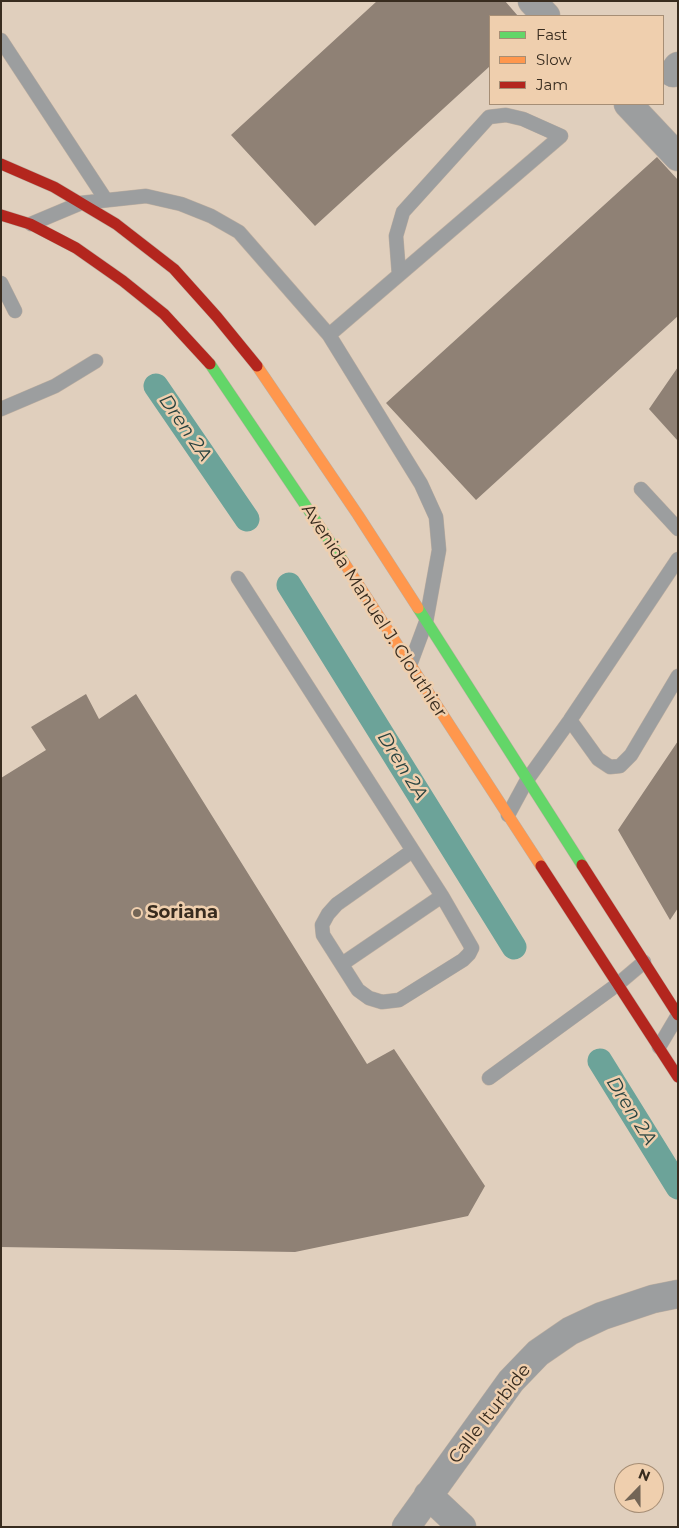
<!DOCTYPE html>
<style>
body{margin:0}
#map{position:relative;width:679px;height:1528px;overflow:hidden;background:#e0cfbd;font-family:Montserrat,sans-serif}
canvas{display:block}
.frame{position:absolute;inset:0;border:2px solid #382c1f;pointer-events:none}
.legend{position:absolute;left:489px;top:15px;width:175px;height:90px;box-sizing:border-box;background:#efcfae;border:1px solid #a68e75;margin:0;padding:6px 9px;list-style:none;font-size:15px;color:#382c1f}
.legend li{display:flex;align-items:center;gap:10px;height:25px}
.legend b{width:25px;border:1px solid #a68e75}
.north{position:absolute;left:614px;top:1463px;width:50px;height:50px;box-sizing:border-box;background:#efcfae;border:1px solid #a68e75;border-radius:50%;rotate:22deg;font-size:14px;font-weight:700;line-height:20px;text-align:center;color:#382c1f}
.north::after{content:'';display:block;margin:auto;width:18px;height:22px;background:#736556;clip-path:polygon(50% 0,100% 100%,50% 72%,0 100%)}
</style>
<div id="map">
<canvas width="679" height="1528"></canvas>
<div class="frame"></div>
<ul class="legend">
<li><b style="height:6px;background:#63d668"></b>Fast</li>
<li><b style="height:6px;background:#ff974d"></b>Slow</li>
<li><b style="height:6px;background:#b3261e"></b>Jam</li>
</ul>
<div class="north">N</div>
</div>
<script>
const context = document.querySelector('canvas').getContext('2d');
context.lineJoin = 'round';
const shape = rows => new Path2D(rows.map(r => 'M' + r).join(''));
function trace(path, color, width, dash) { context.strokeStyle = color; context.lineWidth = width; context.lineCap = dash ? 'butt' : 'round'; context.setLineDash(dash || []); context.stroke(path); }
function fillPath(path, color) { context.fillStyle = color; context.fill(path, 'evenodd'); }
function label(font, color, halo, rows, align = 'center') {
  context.font = font + ' Montserrat,sans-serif'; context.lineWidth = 5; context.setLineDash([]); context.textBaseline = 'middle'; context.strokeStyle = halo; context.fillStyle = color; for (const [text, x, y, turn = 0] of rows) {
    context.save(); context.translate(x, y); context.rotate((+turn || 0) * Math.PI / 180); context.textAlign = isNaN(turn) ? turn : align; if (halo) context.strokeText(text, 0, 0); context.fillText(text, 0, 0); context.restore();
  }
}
trace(shape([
 [156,386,247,519],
 [289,585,514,947],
 [600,1061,678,1187]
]), '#6ca399', 25);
fillPath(shape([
 [377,1,505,1,518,16,490,16,490,66,315,226,231,135],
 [657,157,678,180,678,316,476,500,386,403],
 [678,367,678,441,649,409],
 [86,694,99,719,136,694,367,1064,394,1049,485,1186,468,1216,295,1252,1,1247,1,778,46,750,31,727],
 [678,741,678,908,670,920,618,830]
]), '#8f8175');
const lane = shape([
 [1,40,106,200],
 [31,224,81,203,146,196,181,204,211,216,239,232,329,335,421,484,436,517,439,550,426,622,410,665],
 [1,283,15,311],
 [329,335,561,136,523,119,506,115,489,117,403,212,396,236,399,275],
 [1,409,55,386,96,361],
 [641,489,678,529],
 [238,578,442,896,472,948,469,954,463,960,399,1000,382,1002,369,998,358,990,323,935,322,925,328,914,337,904,412,851],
 [570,720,598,759,610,767,620,766,631,755,678,676],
 [508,815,527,780,570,720,678,559],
 [342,964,442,896],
 [659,1047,678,1015],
 [489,1078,618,984,644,962]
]);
const street = shape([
 [532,1,546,16],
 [673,73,678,66],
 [628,104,678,157],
 [428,1495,462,1527],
 [406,1527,511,1381,538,1353,570,1331,602,1316,653,1299,678,1294]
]);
const fast = shape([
 [210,364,343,561],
 [418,608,582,865]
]);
const slow = shape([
 [257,366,358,515,418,608],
 [343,561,541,866]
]);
const jam = shape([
 [1,164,54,187,116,224,174,269,217,317,257,366],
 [1,215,30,224,76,248,123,281,164,314,210,364],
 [582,865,678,1015],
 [541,866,678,1077]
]);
trace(lane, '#bcaea0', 15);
trace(street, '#bcaea0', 29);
trace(fast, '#bcaea0', 12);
trace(slow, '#bcaea0', 12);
trace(jam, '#bcaea0', 12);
trace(lane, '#9c9e9f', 14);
trace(street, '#9c9e9f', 28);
trace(fast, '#63d668', 11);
trace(slow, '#ff974d', 11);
trace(jam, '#b3261e', 11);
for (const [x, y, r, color] of [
 [137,913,5,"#736556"]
]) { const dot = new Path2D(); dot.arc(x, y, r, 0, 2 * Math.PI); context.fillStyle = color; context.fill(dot); trace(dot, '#efcfae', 2); }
label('18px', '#382c1f', '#efcfae', [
 ["Avenida Manuel J. Clouthier",374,611,57],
 ["Calle Iturbide",490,1414,-52]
]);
label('bold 18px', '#382c1f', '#efcfae', [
 ["Soriana",147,913]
], 'left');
label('italic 19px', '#284340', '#efcfae', [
 ["Dren 2A",185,428,55],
 ["Dren 2A",402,766,58],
 ["Dren 2A",631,1111,58]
]);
</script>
